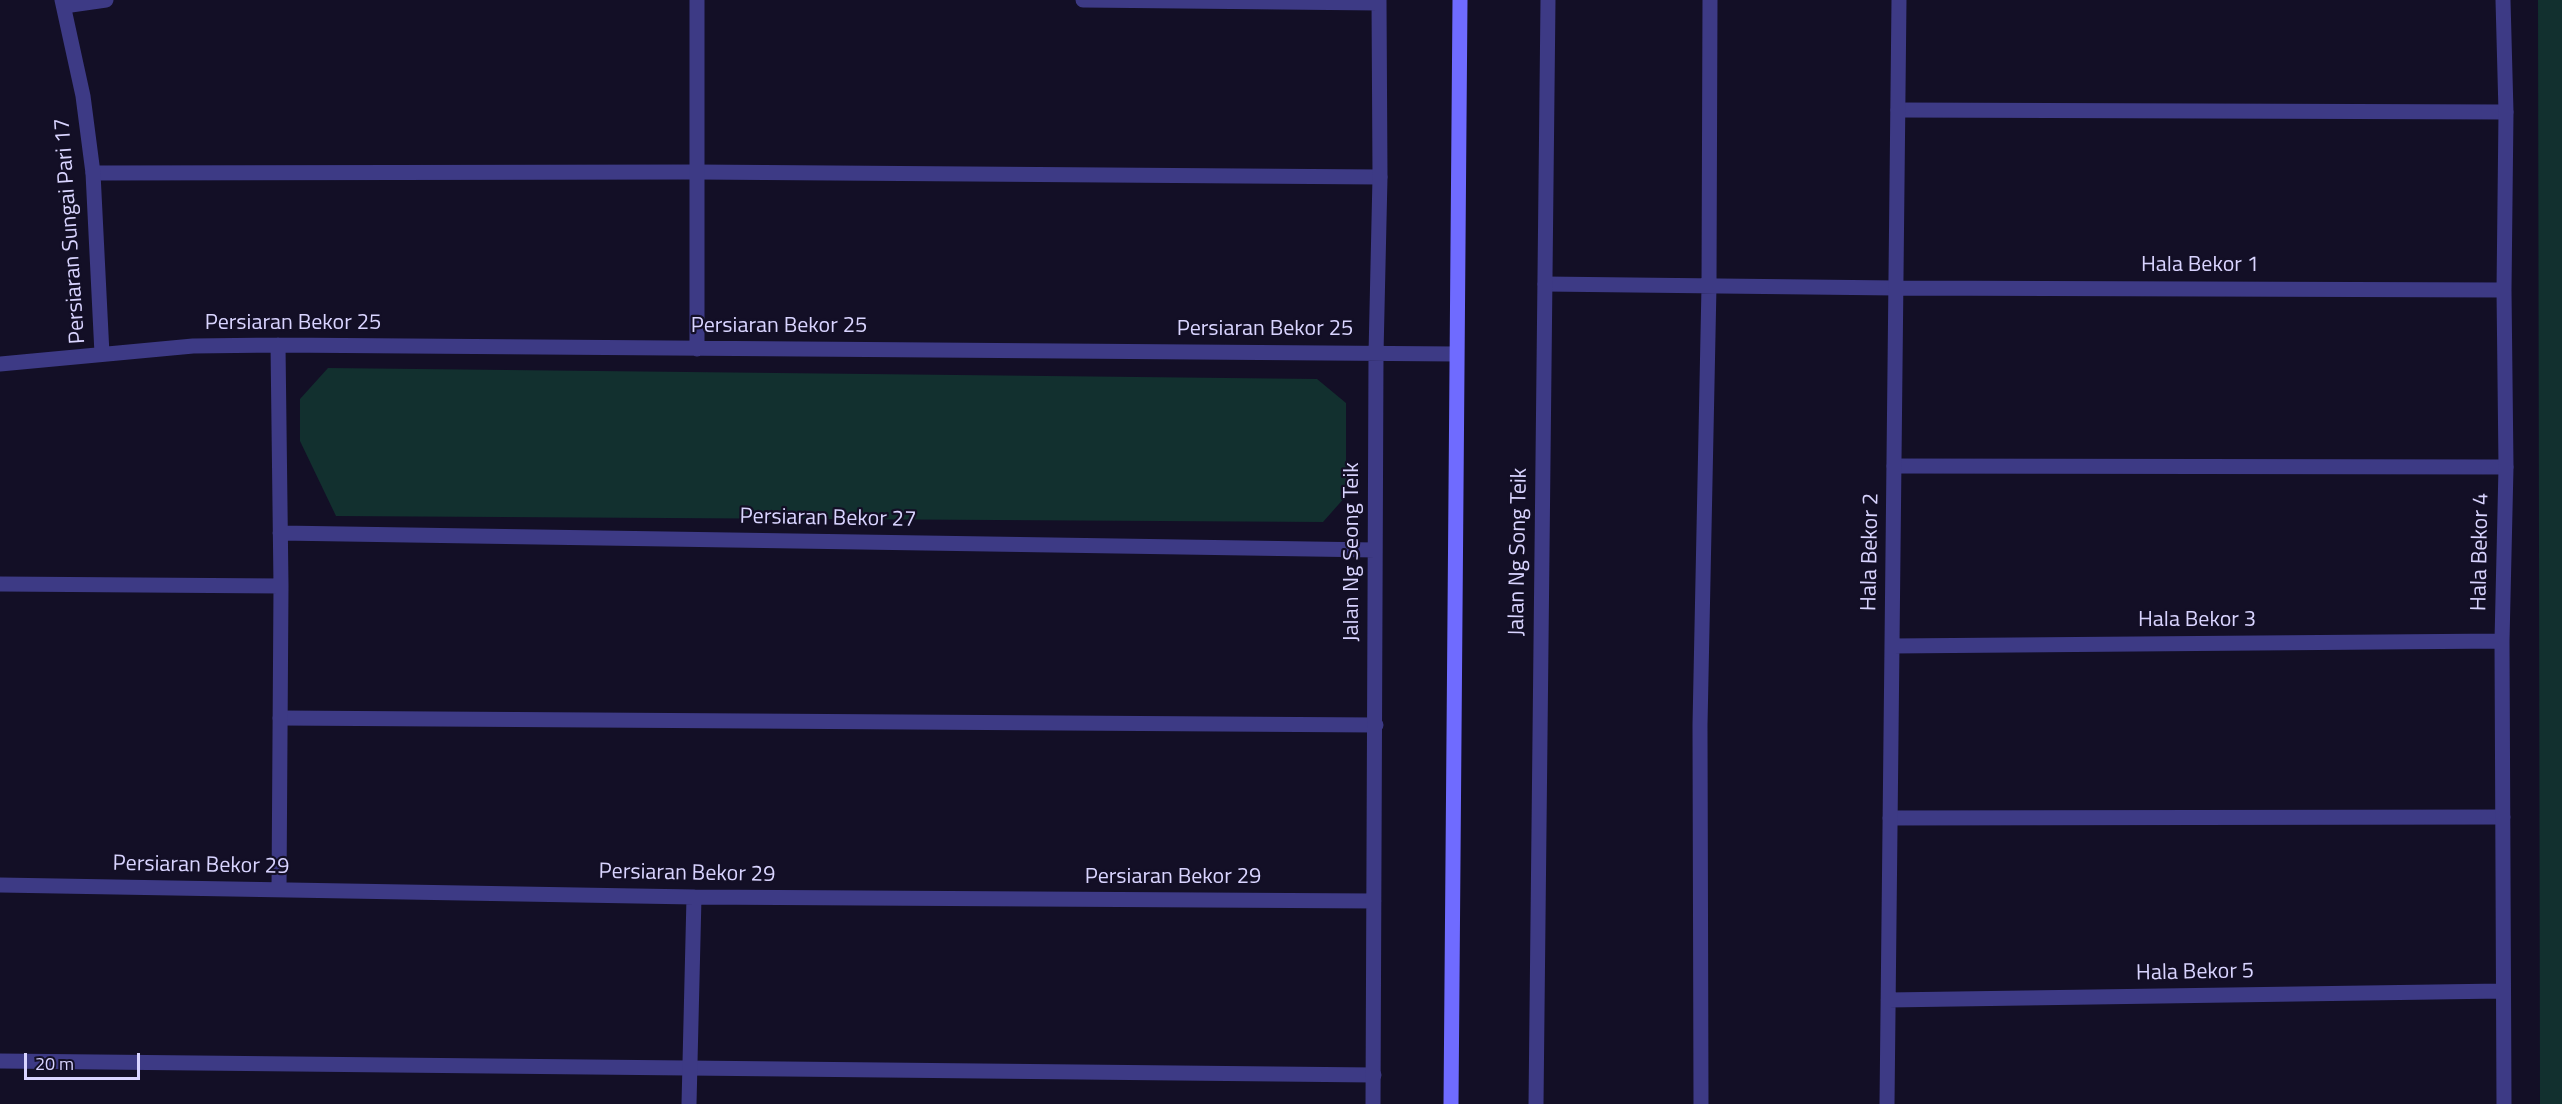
<!DOCTYPE html>
<style>
body{margin:0}
#map{position:relative;width:2562px;height:1104px;overflow:hidden;background:#130f26;font-family:"Titillium Web",sans-serif}
canvas{display:block}
.scale{position:absolute;left:24px;top:1053px;width:116px;height:27px;box-sizing:border-box;border:3px solid #d9d4ff;border-top:0;padding-left:8px;font-size:18px;line-height:21px;white-space:nowrap;color:#d9d4ff;-webkit-text-stroke:4px #130f26;paint-order:stroke}
</style>
<div id="map">
<canvas width="2562" height="1104"></canvas>
<div class="scale">20 m</div>
</div>
<script>
const context = document.querySelector('canvas').getContext('2d');
context.lineJoin = 'round';
function fillPath(path, color) { context.fillStyle = color; context.fill(path, 'evenodd'); }
const shape = rows => new Path2D(rows.map(r => 'M' + r).join(''));
function trace(path, color, width, dash) { context.strokeStyle = color; context.lineWidth = width; context.lineCap = dash ? 'butt' : 'round'; context.setLineDash(dash || []); context.stroke(path); }
function label(font, color, halo, rows, align = 'center') {
  context.font = font + ' "Titillium Web",sans-serif'; context.lineWidth = 4.5; context.setLineDash([]); context.textBaseline = 'middle'; context.strokeStyle = halo; context.fillStyle = color; for (const [text, x, y, turn = 0] of rows) {
    context.save(); context.translate(x, y); context.rotate((+turn || 0) * Math.PI / 180); context.textAlign = isNaN(turn) ? turn : align; if (halo) context.strokeText(text, 0, 0); context.fillText(text, 0, 0); context.restore();
  }
}
fillPath(shape([
 [2538,0,2562,0,2562,1104,2540,1104],
 [328,368,1317,379,1346,403,1346,496,1323,522,336,516,300,441,300,399]
]), '#12302f');
trace(shape([
 [1898,110,2506,112],
 [93,173,696,172,1380,177],
 [1545,284,1896,288],
 [1894,466,2506,467],
 [280,718,1376,725],
 [1890,818,2503,817],
 [0,1061,1374,1075],
 [1701,1104,1700,725,1709,286,1710,0]
]), '#3d3a85', 15);
trace(shape([
 [62,0,83,96,93,173,102,354],
 [697,0,697,349],
 [1083,0,1379,3],
 [2503,0,2506,112,2504,290,2506,467,2502,641,2504,1104],
 [64,6,106,0],
 [1896,288,2504,290],
 [278,345,281,586,279,889],
 [0,364,193,346,278,345,1456,354],
 [280,533,1375,550],
 [0,584,281,586],
 [1892,646,2502,641],
 [0,885,694,897,1374,901],
 [1888,1000,2502,991],
 [689,1104,694,897],
 [1373,1104,1376,354,1380,177,1379,0],
 [1536,1104,1548,0],
 [1887,1104,1899,0]
]), '#3d3a85', 15);
trace(shape([
 [1451,1104,1460,0]
]), '#6f6bff', 15);
label('22px', '#d9d4ff', '#130f26', [
 ["Persiaran Sungai Pari 17",71,231,-94],
 ["Hala Bekor 1",2200,266],
 ["Persiaran Bekor 25",293,324],
 ["Persiaran Bekor 25",779,327],
 ["Persiaran Bekor 25",1265,330],
 ["Persiaran Bekor 27",828,519,1],
 ["Jalan Ng Seong Teik",1353,552,-90],
 ["Jalan Ng Song Teik",1519,552,-89],
 ["Hala Bekor 2",1871,552,-89],
 ["Hala Bekor 4",2481,552,-89],
 ["Hala Bekor 3",2197,621],
 ["Persiaran Bekor 29",201,866,1],
 ["Persiaran Bekor 29",687,874,1],
 ["Persiaran Bekor 29",1173,878],
 ["Hala Bekor 5",2195,973,-1]
]);
</script>
